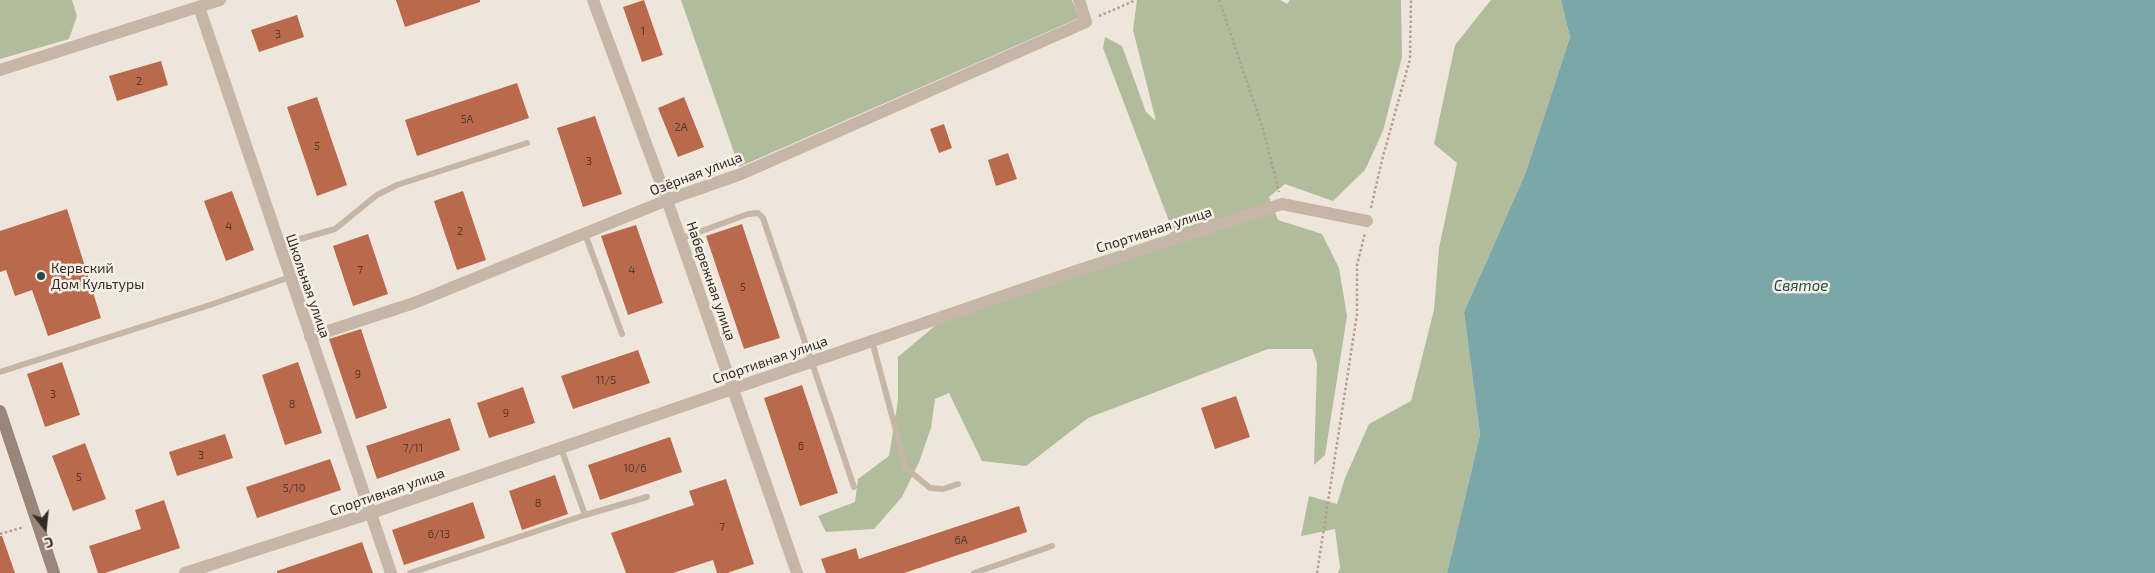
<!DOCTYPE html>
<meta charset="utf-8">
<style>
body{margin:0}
#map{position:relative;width:2155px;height:573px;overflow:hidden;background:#efe6db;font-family:"Exo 2",sans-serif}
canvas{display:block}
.north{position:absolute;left:20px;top:503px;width:50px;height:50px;-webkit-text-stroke:4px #f7f0e6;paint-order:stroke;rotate:164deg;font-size:14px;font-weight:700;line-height:20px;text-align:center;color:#332b27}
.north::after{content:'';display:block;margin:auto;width:18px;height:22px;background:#332b27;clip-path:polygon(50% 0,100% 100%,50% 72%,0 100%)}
</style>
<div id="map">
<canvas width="2155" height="573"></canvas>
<div class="north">С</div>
</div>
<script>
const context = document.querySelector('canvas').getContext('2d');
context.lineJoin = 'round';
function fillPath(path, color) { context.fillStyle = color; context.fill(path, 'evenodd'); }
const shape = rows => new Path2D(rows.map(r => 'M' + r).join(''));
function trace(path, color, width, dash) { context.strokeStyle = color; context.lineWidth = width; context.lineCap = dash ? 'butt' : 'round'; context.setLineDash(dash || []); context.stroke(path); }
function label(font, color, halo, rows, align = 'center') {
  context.font = font + ' "Exo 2",sans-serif'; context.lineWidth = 5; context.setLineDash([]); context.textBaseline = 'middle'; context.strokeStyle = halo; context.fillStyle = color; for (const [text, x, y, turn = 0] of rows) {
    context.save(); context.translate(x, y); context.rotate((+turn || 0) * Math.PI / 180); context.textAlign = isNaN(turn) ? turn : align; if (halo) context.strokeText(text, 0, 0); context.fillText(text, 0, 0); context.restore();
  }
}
fillPath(shape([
 [0,0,72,0,77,16,69,39,0,59],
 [681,0,1072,0,1079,18,739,167],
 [1137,0,1280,0,1287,4,1290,0,1401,0,1402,57,1383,131,1365,170,1333,201,1285,184,1269,197,1278,220,1322,234,1339,268,1347,316,1325,455,1314,465,1317,363,1312,349,1268,349,1088,418,1026,466,982,461,949,393,935,399,931,428,919,462,902,497,874,529,826,532,818,516,855,502,858,479,889,456,898,400,898,357,955,309,1169,237,1172,229,1103,48,1105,37,1122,46,1146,112,1156,121,1133,30],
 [1491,0,1561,0,1570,37,1526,172,1464,312,1480,435,1447,573,1338,573,1340,567,1335,529,1301,536,1309,496,1337,504,1345,478,1369,424,1411,401,1434,310,1439,248,1457,163,1434,144,1455,45]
]), '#b1bc9c');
fillPath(shape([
 [1561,0,2155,0,2155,573,1447,573,1480,435,1464,312,1526,172,1570,37]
]), '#7ca7a9');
fillPath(shape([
 [396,0,480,0,480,2,405,27],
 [644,0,663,55,642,62,623,7],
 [297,15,304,37,259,52,251,30],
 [161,61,168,85,117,101,109,76],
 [517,83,529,118,417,156,405,120],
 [317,97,347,185,317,196,287,107],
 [684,97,704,147,678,157,658,108],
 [595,116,622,194,583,207,557,128],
 [944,124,952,148,939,153,930,129],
 [1008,153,1017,179,996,186,988,160],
 [232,191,254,250,226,261,204,201],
 [463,191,486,260,457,270,434,201],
 [67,209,101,318,48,336,32,290,15,296,6,270,0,272,0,231],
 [742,224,780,338,744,349,706,236],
 [636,225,663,303,628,315,601,236],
 [368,234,388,294,353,306,333,246],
 [361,329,387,408,356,419,329,339],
 [638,350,650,383,573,409,561,376],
 [62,362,80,415,45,427,27,374],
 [298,362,322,433,285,445,262,375],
 [802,385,838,493,800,506,764,398],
 [523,387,535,423,489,438,477,403],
 [1236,396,1250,437,1215,449,1201,408],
 [450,418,460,450,377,479,366,446],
 [225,434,233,458,177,476,169,452],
 [670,437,682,472,600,500,588,465],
 [85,443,106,499,73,511,52,456],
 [330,459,341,490,257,518,246,487],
 [555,475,568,514,522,530,509,491],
 [726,479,754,564,727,573,717,573,713,560,673,573,626,573,611,533,694,505,689,491],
 [164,500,180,548,105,573,98,573,89,546,141,529,135,510],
 [473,502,485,538,404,565,392,530],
 [1019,506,1027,532,904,573,826,573,821,559,856,548,859,559],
 [0,536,2,536,15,573,0,573],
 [362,542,373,573,277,573,277,571]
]), '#bb694d');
trace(shape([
 [1219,0,1263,129,1279,192],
 [1099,16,1136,0],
 [1371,208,1382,160,1410,59,1411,0],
 [0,534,24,527],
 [1317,573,1357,314,1357,265,1365,233]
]), '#b1a092', 2.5, [2.5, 2.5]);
trace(shape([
 [585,234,622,334],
 [680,239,748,214,758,213,763,218,854,487],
 [279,245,335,229,377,195,397,185,527,143],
 [872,341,906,468,930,488,943,489,958,484],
 [0,372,210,305,290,277],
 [561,448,585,515,647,497],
 [410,573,585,515],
 [974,573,1052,546]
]), '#c6b6a8', 6);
trace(shape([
 [593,0,667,200,797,573],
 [199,7,391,573],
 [0,70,220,0],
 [310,337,414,303,667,200,741,174,1086,22,1079,0],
 [185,573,371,513,1073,272,1282,204,1367,221]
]), '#c6b6a8', 12);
trace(shape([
 [0,411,54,573]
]), '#998579', 12);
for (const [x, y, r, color] of [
 [41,276,5,"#214d51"]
]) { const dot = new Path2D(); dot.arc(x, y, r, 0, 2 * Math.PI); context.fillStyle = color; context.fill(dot); trace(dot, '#f7f0e6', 2); }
label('11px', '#553a30', null, [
 ["1",643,31],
 ["3",278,34],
 ["2",139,81],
 ["5А",467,119],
 ["2А",681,127],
 ["5",317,146],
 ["3",589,161],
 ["4",229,226],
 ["2",460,231],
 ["7",360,270],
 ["4",632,270],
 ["5",743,287],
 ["9",358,374],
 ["11/5",606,380],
 ["3",53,394],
 ["8",292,404],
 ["9",506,413],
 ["6",801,446],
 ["7/11",413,448],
 ["3",201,455],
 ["10/6",635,468],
 ["5",79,477],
 ["5/10",294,488],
 ["8",538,503],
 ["7",722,527],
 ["6/13",439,534],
 ["6А",961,540]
]);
label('14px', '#332b27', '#f7f0e6', [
 ["Озёрная улица",696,174,-21],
 ["Спортивная улица",1154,230,-18],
 ["Набережная улица",711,281,71],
 ["Школьная улица",308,286,71],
 ["Спортивная улица",770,360,-19],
 ["Спортивная улица",387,492,-19]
]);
label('14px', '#332b27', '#f7f0e6', [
 ["Кервский",51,268],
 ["Дом Культуры",51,284]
], 'left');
label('italic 15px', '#214d51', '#f7f0e6', [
 ["Святое",1801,286]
]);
</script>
